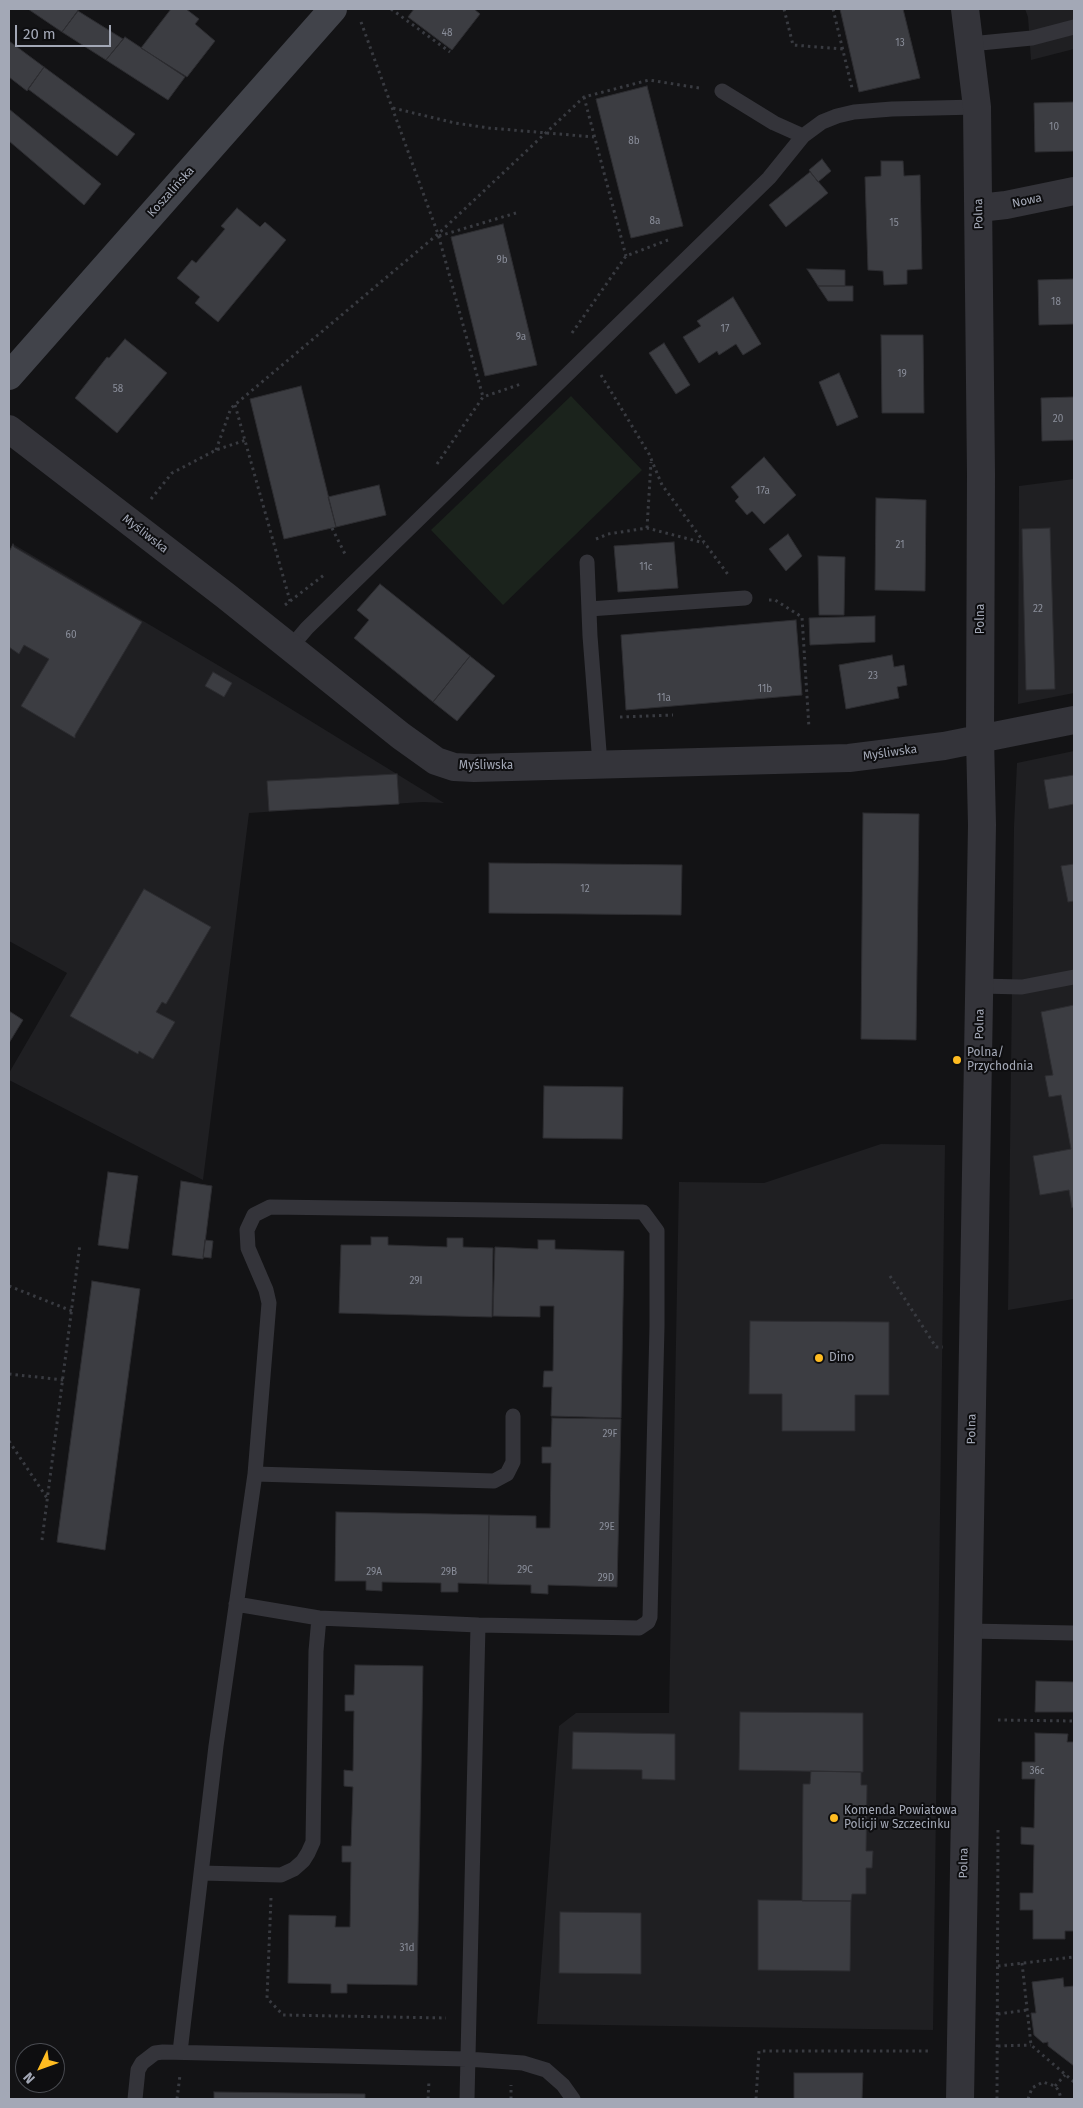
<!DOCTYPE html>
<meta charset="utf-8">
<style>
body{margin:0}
#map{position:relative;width:1083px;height:2108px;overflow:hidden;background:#131315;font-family:"Fira Sans",sans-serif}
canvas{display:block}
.frame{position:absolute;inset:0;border:10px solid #a3a8b6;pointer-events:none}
.north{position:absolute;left:15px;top:2043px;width:50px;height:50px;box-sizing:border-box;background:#0e0e10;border:1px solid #4a4c52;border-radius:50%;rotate:228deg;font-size:14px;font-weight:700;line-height:20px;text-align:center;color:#a3a8b6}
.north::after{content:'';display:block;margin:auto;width:18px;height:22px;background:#ffbc21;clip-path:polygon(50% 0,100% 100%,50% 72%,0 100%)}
.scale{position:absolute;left:15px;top:25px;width:96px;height:22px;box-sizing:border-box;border:2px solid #a3a8b6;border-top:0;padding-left:6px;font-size:15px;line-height:18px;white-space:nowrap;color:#a3a8b6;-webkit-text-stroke:4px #0e0e10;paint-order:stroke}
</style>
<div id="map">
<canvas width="1083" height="2108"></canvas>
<div class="frame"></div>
<div class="north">N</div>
<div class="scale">20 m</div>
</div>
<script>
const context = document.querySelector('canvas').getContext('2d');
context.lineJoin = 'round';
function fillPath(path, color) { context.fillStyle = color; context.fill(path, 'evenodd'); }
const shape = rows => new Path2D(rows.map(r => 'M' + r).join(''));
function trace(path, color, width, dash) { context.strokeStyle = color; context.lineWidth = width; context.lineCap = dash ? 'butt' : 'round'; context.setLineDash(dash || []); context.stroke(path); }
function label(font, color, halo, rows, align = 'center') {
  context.font = font + ' "Fira Sans",sans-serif'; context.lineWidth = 4; context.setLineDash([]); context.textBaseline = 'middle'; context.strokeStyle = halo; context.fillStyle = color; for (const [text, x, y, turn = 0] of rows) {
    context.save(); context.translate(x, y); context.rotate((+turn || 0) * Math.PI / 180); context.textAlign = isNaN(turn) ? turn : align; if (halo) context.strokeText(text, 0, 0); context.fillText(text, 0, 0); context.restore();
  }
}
fillPath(shape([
 [1025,9,1074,9,1074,49,1031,60,1028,17],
 [1074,479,1074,693,1018,704,1019,486],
 [13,544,265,693,444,803,423,802,249,813,203,1180,9,1080,9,1073,67,973,9,941,9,551],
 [1074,751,1074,1299,1008,1310,1014,827,1017,763],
 [881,1144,945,1145,933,2030,537,2024,559,1726,576,1713,669,1713,679,1182,764,1183]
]), '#1f1f22');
fillPath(shape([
 [571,396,642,470,503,605,431,530]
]), '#1b231c');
const building = shape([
 [28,9,79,9,62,32,28,9],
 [171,9,186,9,199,19,195,24,215,41,187,77,141,48,171,9],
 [414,9,474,9,480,14,452,50,408,17,414,9],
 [840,9,903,9,920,78,859,92,840,9],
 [78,11,123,39,106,60,62,32,78,11],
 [125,37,185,77,168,100,106,60,125,37],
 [9,41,44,67,27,91,9,77,9,41],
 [44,67,135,134,117,156,28,89,44,67],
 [647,86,683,226,631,238,596,99,647,86],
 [1074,102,1074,151,1035,152,1034,103,1074,102],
 [9,109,101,184,84,205,9,141,9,109],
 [822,159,831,171,818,182,809,170,822,159],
 [881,161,903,161,904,176,920,175,922,269,907,270,907,284,884,285,883,271,868,270,865,177,881,176,881,161],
 [810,172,828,193,786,227,769,205,810,172],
 [237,208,260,227,265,222,286,240,218,322,195,303,200,297,177,278,192,260,196,263,225,229,221,226,237,208],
 [503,224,537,365,485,376,451,237,503,224],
 [807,269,845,270,845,286,818,286,807,269],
 [1074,279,1074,324,1039,325,1038,280,1074,279],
 [818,286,853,286,853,301,828,301,818,286],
 [733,297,761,344,743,355,736,344,719,355,717,351,699,363,683,337,701,326,697,321,733,297],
 [881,335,923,335,924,413,882,413,881,335],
 [125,339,167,373,117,433,75,398,107,357,109,358,125,339],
 [664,343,690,385,676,394,649,353,664,343],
 [839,373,858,417,837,426,819,382,839,373],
 [301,386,336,527,284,539,250,399,301,386],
 [1074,397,1074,440,1042,441,1041,398,1074,397],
 [764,457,796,495,764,524,752,511,747,515,735,501,739,497,731,487,764,457],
 [379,485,386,515,336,527,328,497,379,485],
 [876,498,926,500,925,591,875,590,876,498],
 [1050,528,1055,689,1026,690,1022,529,1050,528],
 [788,534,802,556,786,571,769,549,788,534],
 [674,542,678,588,618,592,614,546,674,542],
 [13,544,14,547,142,622,75,735,75,738,21,706,49,659,24,645,19,654,9,647,9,552,13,544],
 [818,556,845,557,844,615,819,615,818,556],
 [380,584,470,656,433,702,354,638,369,620,357,610,380,584],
 [875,616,875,642,810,645,809,618,875,616],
 [796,620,802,695,626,710,621,635,796,620],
 [892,655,894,667,904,665,907,685,897,687,899,698,846,709,839,665,892,655],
 [470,656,495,676,457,721,433,702,470,656],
 [213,672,232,683,224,697,205,686,213,672],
 [397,774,399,804,269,811,267,781,397,774],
 [1074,775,1074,804,1049,809,1044,780,1074,775],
 [863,813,919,814,916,1040,861,1039,863,813],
 [489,863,682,865,681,915,489,913,489,863],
 [1074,864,1074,901,1068,902,1061,866,1074,864],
 [144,889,211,927,166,1004,162,1002,156,1012,175,1022,153,1059,139,1051,138,1054,70,1016,144,889],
 [1074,1005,1074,1207,1072,1208,1069,1190,1040,1195,1033,1156,1071,1149,1061,1095,1049,1097,1045,1076,1053,1075,1041,1012,1074,1005],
 [9,1011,23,1020,9,1043,9,1011],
 [544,1086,623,1087,622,1139,543,1138,544,1086],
 [108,1172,138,1176,128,1249,98,1245,108,1172],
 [181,1181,212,1186,203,1259,172,1255,181,1181],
 [371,1237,388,1237,388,1245,447,1247,447,1238,463,1238,463,1247,493,1248,492,1317,339,1313,341,1245,371,1245,371,1237],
 [205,1240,213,1241,211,1258,203,1257,205,1240],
 [538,1240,555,1240,555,1249,624,1251,621,1418,551,1416,552,1387,543,1387,544,1371,553,1371,554,1306,540,1306,540,1317,493,1316,495,1247,538,1249,538,1240],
 [92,1281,140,1289,105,1550,57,1542,92,1281],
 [750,1321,889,1322,889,1395,855,1395,855,1431,782,1431,782,1394,749,1394,750,1321],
 [552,1418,621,1419,617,1587,548,1585,548,1594,531,1593,531,1585,488,1584,489,1515,536,1516,536,1528,550,1528,551,1463,542,1463,542,1447,551,1447,552,1418],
 [336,1512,489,1515,488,1584,458,1583,458,1592,441,1592,441,1583,382,1582,382,1591,366,1590,366,1581,335,1581,336,1512],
 [355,1665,423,1666,417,1985,347,1984,347,1993,331,1993,331,1984,288,1983,289,1915,336,1916,335,1927,350,1927,351,1862,342,1862,342,1846,351,1846,353,1787,344,1786,344,1770,353,1771,354,1711,345,1711,345,1695,354,1695,355,1665],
 [1036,1681,1074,1682,1074,1712,1035,1712,1036,1681],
 [740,1712,863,1713,863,1772,739,1770,740,1712],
 [573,1732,675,1734,675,1780,642,1779,642,1770,572,1769,573,1732],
 [1035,1733,1068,1734,1067,1742,1074,1742,1074,1931,1065,1931,1065,1939,1033,1939,1033,1910,1020,1910,1020,1893,1033,1893,1034,1845,1021,1844,1021,1827,1034,1828,1035,1779,1022,1779,1022,1762,1035,1762,1035,1733],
 [811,1771,861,1772,861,1785,867,1785,866,1851,873,1851,872,1868,866,1868,866,1894,852,1894,851,1901,802,1901,803,1784,810,1784,811,1771],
 [758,1900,851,1901,850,1971,758,1970,758,1900],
 [560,1912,641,1913,641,1974,559,1973,560,1912],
 [1063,1978,1064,1987,1074,1986,1074,2066,1048,2046,1048,2042,1043,2043,1034,2035,1031,2013,1036,2013,1032,1982,1063,1978],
 [794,2073,863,2073,862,2099,794,2099,794,2073],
 [214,2092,365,2094,365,2099,214,2099,214,2092]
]);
fillPath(building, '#3c3d42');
trace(building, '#2d2d31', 1);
trace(shape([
 [391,9,450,52],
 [784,9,793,45,843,49],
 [833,9,852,88],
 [361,22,438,234,483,397],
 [584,97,626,256],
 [393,108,455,123,489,128,594,137],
 [439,236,516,213],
 [572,333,626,256,668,240],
 [601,375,649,454,662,485,729,576],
 [235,405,290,601],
 [216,450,231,408,438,234,584,97,649,80,699,88],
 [437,464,483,397,521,384],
 [151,499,172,473,216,450,246,440],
 [332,528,346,556],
 [647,528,651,462],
 [596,539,608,534,647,528,704,543],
 [769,600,775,600,802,617,809,728],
 [285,605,324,575],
 [620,717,673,715],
 [890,1276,936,1347,943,1347],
 [9,1286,72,1311],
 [9,1374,64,1380],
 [9,1441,47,1498],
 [42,1540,80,1244],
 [998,1720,1074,1721],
 [271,1898,267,1998,283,2015,446,2018],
 [1022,1963,1031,2045,1074,2082],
 [998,1966,1074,1957],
 [998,2014,1027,2010],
 [998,2046,1031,2045],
 [1055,2086,1065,2075],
 [177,2099,180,2075],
 [428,2099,429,2081],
 [511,2099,511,2085],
 [756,2099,759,2051,930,2051],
 [997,2099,998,1828],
 [1028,2099,1032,2088,1043,2082,1055,2086,1059,2091,1061,2099]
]), '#393b41', 3, [2.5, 4]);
trace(shape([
 [970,44,1032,38,1074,27],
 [722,91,774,123,803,136],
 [587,562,590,636,600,764],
 [589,609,745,598],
 [290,648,307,628,769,178,803,136,822,122,837,116,854,112,892,109,977,107],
 [981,986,1022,987,1074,977],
 [255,1474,269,1303,266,1290,248,1248,247,1230,254,1215,270,1207,643,1212,657,1231,657,1326,650,1617,648,1622,639,1628,478,1625,467,2099],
 [236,1604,319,1618,478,1625],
 [968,1631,1074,1633],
 [201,1873,281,1875,294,1869,303,1861,308,1853,313,1842,316,1651,319,1618],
 [180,2052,216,1746,255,1474,494,1481,507,1474,513,1462,513,1416],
 [135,2099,138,2070,142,2063,155,2053,163,2052,467,2059,523,2063,546,2070,563,2085,573,2099]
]), '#34343a', 15);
trace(shape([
 [979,208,1006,205,1074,191],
 [9,429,226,596,401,736,436,761,454,767,474,768,849,758,944,746,1074,720],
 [960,2099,982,825,980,738,981,474,977,107,965,9]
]), '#34343a', 28);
trace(shape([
 [9,376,333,9]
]), '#41434a', 28);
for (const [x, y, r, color] of [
 [957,1060,5,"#ffbc21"],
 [819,1358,5,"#ffbc21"],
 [834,1818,5,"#ffbc21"]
]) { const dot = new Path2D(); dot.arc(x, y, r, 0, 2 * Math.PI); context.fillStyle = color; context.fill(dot); trace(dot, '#0e0e10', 2); }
label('10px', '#898d99', null, [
 ["48",447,33],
 ["13",900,43],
 ["10",1054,127],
 ["8b",634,141],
 ["8a",655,221],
 ["15",894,223],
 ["9b",502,260],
 ["18",1056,302],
 ["17",725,329],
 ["9a",521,337],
 ["19",902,374],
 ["58",118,389],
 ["20",1058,419],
 ["17a",763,491],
 ["21",900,545],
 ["11c",646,567],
 ["22",1038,609],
 ["60",71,635],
 ["23",873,676],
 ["11b",765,689],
 ["11a",664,698],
 ["12",585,889],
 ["29I",416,1281],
 ["29F",610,1434],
 ["29E",607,1527],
 ["29C",525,1570],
 ["29A",374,1572],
 ["29B",449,1572],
 ["29D",606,1578],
 ["36c",1037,1771],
 ["31d",407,1948]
]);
label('12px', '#a3a8b6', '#0e0e10', [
 ["Koszalińska",171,192,-48],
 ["Nowa",1027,201,-12],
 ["Polna",979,214,-91],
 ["Myśliwska",145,534,38],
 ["Polna",981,619,-90],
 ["Myśliwska",890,753,-8],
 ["Myśliwska",486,766],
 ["Polna",980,1024,-89],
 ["Polna",972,1429,-89],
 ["Polna",964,1863,-89]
]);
label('12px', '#a3a8b6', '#0e0e10', [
 ["Polna/",967,1053],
 ["Przychodnia",967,1067],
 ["Dino",829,1358],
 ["Komenda Powiatowa",844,1811],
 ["Policji w Szczecinku",844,1825]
], 'left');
</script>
